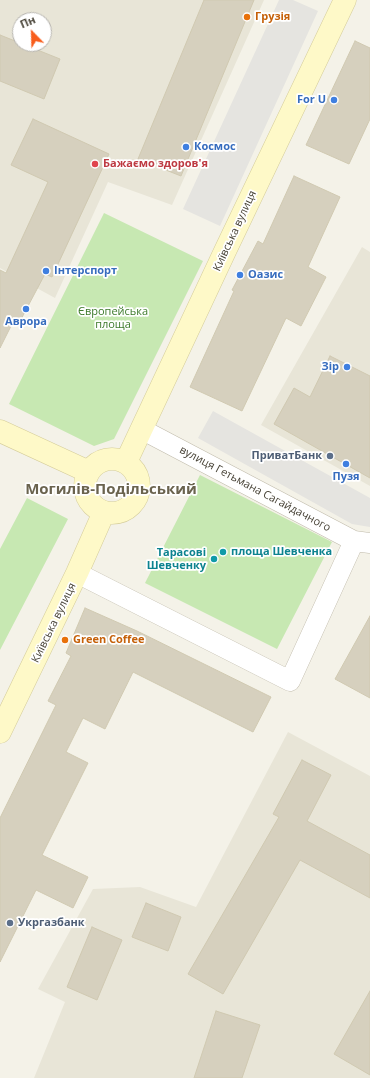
<!DOCTYPE html>
<meta charset="utf-8">
<style>
body{margin:0}
#map{position:relative;width:370px;height:1078px;overflow:hidden;background:#f4f2e8;font-family:"Open Sans",sans-serif}
canvas{display:block}
.north{position:absolute;left:12px;top:12px;width:40px;height:40px;box-sizing:border-box;background:#fff;border:1px solid #b6b4af;border-radius:50%;rotate:337deg;font-size:11px;font-weight:700;line-height:16px;text-align:center;color:#484337}
.north::after{content:'';display:block;margin:auto;width:14px;height:18px;background:#f85d1c;clip-path:polygon(50% 0,100% 100%,50% 72%,0 100%)}
</style>
<div id="map">
<canvas width="370" height="1078"></canvas>
<div class="north">Пн</div>
</div>
<script>
const context = document.querySelector('canvas').getContext('2d');
context.lineJoin = 'round';
function fillPath(path, color) { context.fillStyle = color; context.fill(path, 'evenodd'); }
const shape = rows => new Path2D(rows.map(r => 'M' + r).join(''));
function trace(path, color, width, dash) { context.strokeStyle = color; context.lineWidth = width; context.lineCap = dash ? 'butt' : 'round'; context.setLineDash(dash || []); context.stroke(path); }
function label(font, color, halo, rows, align = 'center') {
  context.font = font + ' "Open Sans",sans-serif'; context.lineWidth = 3.5; context.setLineDash([]); context.textBaseline = 'middle'; context.strokeStyle = halo; context.fillStyle = color; for (const [text, x, y, turn = 0] of rows) {
    context.save(); context.translate(x, y); context.rotate((+turn || 0) * Math.PI / 180); context.textAlign = isNaN(turn) ? turn : align; if (halo) context.strokeText(text, 0, 0); context.fillText(text, 0, 0); context.restore();
  }
}
fillPath(shape([
 [0,0,264,0,172,205,108,182,55,298,0,268],
 [20,20,44,20,44,44,20,44],
 [362,247,370,252,370,486,261,425],
 [288,732,370,776,370,1078,34,1078,65,1002,38,989,93,889,140,887,196,907]
]), '#e8e5d7');
fillPath(shape([
 [104,213,203,261,114,439,94,446,9,404],
 [200,475,332,542,277,649,145,583],
 [27,498,68,519,0,650,0,549]
]), '#c7e8b2');
fillPath(shape([
 [279,0,293,0,318,11,220,226,183,209],
 [213,411,370,498,370,527,352,524,198,438]
]), '#e5e4e0');
const building = shape([
 [204,0,254,0,181,176,138,159,204,0],
 [0,35,60,59,44,99,0,81,0,35],
 [355,41,370,48,370,119,349,164,306,145,355,41],
 [33,119,109,154,52,277,45,274,18,325,13,322,0,348,0,270,6,273,48,182,11,165,33,119],
 [294,176,340,197,308,267,326,277,301,326,286,318,242,411,190,387,234,291,232,290,258,241,263,244,294,176],
 [330,356,370,376,370,478,274,424,294,388,310,397,330,356],
 [85,608,137,631,271,697,253,732,133,672,105,729,83,718,66,752,88,763,42,855,88,877,73,908,36,890,0,962,0,818,56,705,48,701,71,656,66,653,85,608],
 [370,616,370,698,335,679,370,616],
 [302,760,331,775,307,821,370,855,370,898,300,860,223,994,188,974,279,817,273,814,302,760],
 [146,903,181,917,168,951,132,937,146,903],
 [92,927,122,940,97,1000,67,987,92,927],
 [370,991,370,1075,334,1054,370,991],
 [216,1011,260,1025,242,1078,194,1078,216,1011]
]);
fillPath(building, '#d6d0be');
trace(building, '#d0c9b1', 1);
const street = shape([
 [141,429,354,541,370,543],
 [77,573,290,681,354,541]
]);
const secondary = shape([
 [0,431,89,472],
 '85 486a27 27 0 1 1 54 0a27 27 0 1 1-54 0Z',
 [126,462,226,249,345,0],
 [0,732,77,573,104,512]
]);
trace(street, '#c0bbab', 21);
trace(secondary, '#d4cc99', 23);
trace(street, '#fff', 20);
trace(secondary, '#fef9c8', 22);
for (const [x, y, r, color] of [
 [247,17,4,"#e8710a"],
 [334,100,4,"#3f7fe0"],
 [186,147,4,"#3f7fe0"],
 [95,164,4,"#e0444e"],
 [46,271,4,"#3f7fe0"],
 [240,275,4,"#3f7fe0"],
 [26,309,4,"#3f7fe0"],
 [347,367,4,"#3f7fe0"],
 [330,456,4,"#5c6f8a"],
 [346,464,4,"#3f7fe0"],
 [223,552,4,"#0f9aa8"],
 [214,559,4,"#0f9aa8"],
 [65,640,4,"#e8710a"],
 [10,923,4,"#5c6f8a"]
]) { const dot = new Path2D(); dot.arc(x, y, r, 0, 2 * Math.PI); context.fillStyle = color; context.fill(dot); trace(dot, '#fff', 1.5); }
label('bold 11px', '#c56008', '#fff', [
 ["Грузія",255,17],
 ["Green Coffee",73,640]
], 'left');
label('bold 11px', '#366cbe', '#fff', [
 ["For U",326,100,"right"],
 ["Космос",194,147],
 ["Інтерспорт",54,271],
 ["Оазис",248,275],
 ["Аврора",26,322,"center"],
 ["Зір",339,367,"right"],
 ["Пузя",346,477,"center"]
], 'left');
label('bold 11px', '#be3a42', '#fff', [
 ["Бажаємо здоров'я",103,164]
], 'left');
label('11px', '#484337', '#fff', [
 ["Київська вулиця",235,231,-65],
 ["вулиця Гетьмана Сагайдачного",255,489,28],
 ["Київська вулиця",54,623,-64]
]);
label('11px', '#3c792a', '#fff', [
 ["Європейська",113,312],
 ["площа",113,325]
]);
label('bold 11px', '#4e5e75', '#fff', [
 ["ПриватБанк",322,456],
 ["Укргазбанк",18,923,"left"]
], 'right');
label('bold 11px', '#0d838f', '#fff', [
 ["площа Шевченка",231,552],
 ["Тарасові",206,553,"right"],
 ["Шевченку",206,566,"right"]
], 'left');
label('bold 15px', '#6a634e', '#fff', [
 ["Могилів-Подільський",111,490]
]);
</script>
